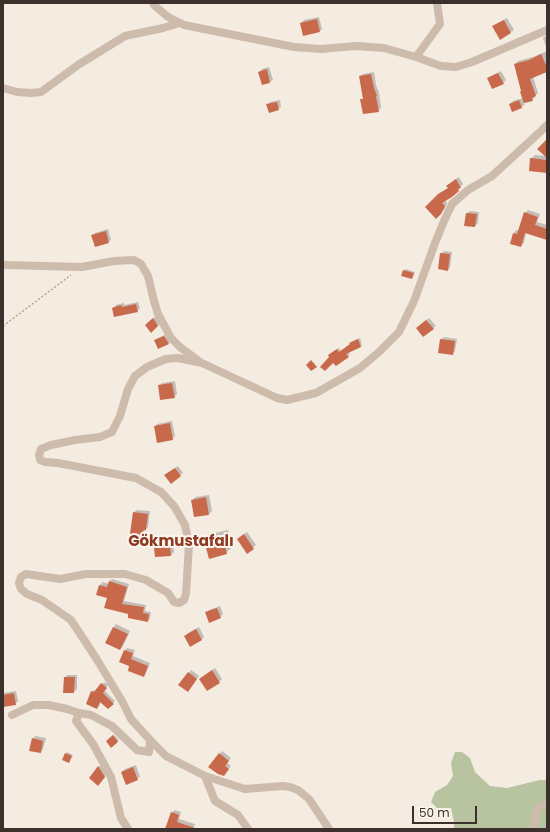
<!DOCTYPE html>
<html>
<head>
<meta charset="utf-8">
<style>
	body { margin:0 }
	#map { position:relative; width:550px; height:832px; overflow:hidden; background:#f4ebe1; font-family:Poppins,sans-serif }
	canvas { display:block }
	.frame { position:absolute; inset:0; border:4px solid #3b302b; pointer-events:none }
	.scale { position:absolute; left:412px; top:806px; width:65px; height:18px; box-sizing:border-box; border:2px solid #3b302b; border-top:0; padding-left:5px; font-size:12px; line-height:14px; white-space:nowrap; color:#3b302b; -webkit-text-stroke:3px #fbf5ee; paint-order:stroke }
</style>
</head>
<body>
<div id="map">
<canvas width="550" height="832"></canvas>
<div class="frame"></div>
<div class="scale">50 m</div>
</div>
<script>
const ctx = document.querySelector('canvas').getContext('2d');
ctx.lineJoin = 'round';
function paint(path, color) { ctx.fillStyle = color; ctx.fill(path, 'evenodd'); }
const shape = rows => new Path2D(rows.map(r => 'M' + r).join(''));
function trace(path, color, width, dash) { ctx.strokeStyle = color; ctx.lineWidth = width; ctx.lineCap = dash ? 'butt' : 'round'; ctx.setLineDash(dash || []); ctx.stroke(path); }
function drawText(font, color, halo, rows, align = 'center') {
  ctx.font = font + ' Poppins,sans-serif'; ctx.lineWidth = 4; ctx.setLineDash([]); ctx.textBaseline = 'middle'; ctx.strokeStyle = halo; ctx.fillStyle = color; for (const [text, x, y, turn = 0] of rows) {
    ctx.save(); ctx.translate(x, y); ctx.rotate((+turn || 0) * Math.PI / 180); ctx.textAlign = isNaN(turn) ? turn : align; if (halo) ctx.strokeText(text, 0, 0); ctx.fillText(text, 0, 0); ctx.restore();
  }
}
const green = shape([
	[455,752,462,752,470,758,475,772,490,786,507,788,540,780,547,780,547,829,454,829,454,822,451,808,437,808,431,802,435,792,447,785,453,776,451,763]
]);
const shadow = shape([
	[319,17,322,29,320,31,301,23,304,20],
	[507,18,514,30,511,32,500,38,494,26,496,24],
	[547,35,547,50,543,38],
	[547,51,547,71,533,77,538,93,535,96,535,97,532,100,524,102,524,105,522,107,510,104,513,101,523,98,515,64,518,61,533,57],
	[269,67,273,80,270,82,259,72,262,69],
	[501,71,506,80,503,83,493,88,488,78,491,76],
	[374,72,376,85,379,93,381,108,378,111,362,100,364,97,360,76,363,74],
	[280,100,281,107,278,109,268,105,270,102],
	[547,140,547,172,531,159,535,155,547,156],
	[459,177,463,184,458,190,445,200,447,203,444,210,436,217,426,207,449,188,450,183],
	[528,210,540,214,537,222,547,225,547,239,526,233,524,243,521,246,514,233,516,230,519,231,525,213],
	[470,211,479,212,478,223,475,226,467,213],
	[108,229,111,240,108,242,93,235,95,233],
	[444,251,452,252,450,267,448,270,441,254],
	[405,269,415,272,412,278,403,275],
	[138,302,140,308,137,311,113,308,116,305,124,303,124,305],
	[156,316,161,323,158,326,149,322],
	[429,318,436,326,433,328,417,328],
	[167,334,171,341,168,344,155,341,158,338],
	[444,337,457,339,455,351,452,354,441,340],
	[360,338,362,345,360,347,348,352,350,354,348,356,330,357,331,353,339,348,341,351,351,344,351,343,353,341],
	[175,381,177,394,174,397,159,386,162,383],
	[172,421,175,436,172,439,155,427,157,424],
	[178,466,183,473,171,483,168,473],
	[209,495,212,511,209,514,193,500,195,497],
	[137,510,150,511,148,527,142,534,134,512],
	[228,530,232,547,226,553,205,540,211,534],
	[247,532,256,545,248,552,241,536],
	[173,544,174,552,171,555,156,549,158,546],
	[112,579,129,584,124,601,146,605,145,611,151,612,150,618,148,621,130,614,108,597,97,594,100,585,103,582,109,584,109,582],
	[220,606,223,614,220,617,206,613,209,610],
	[116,624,130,631,123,646,120,649,106,643,114,627],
	[199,627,204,637,201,640,185,636,188,633],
	[127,648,135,650,133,656,150,663,146,673,144,676,131,665,125,650],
	[215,668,222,679,219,682,200,679],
	[191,670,199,676,190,688,189,673],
	[67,675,77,675,77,689,74,692,65,678],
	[104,682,108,685,104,690,115,701,108,708,101,701,99,706,97,708,92,692,94,690,96,691],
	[16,691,18,701,15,704,3,706,3,693],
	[114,735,119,740,111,746,107,741],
	[35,736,46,738,43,749,40,752,33,739],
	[222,751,231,758,227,763,231,766,226,772,220,754],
	[67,752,73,755,69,762,66,754],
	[101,764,107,774,101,782,90,778],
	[136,765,140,777,137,779,122,772,125,769],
	[175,810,181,812,179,819,195,824,193,829,169,829,167,828,172,812]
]);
const building = shape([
	[317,19,320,32,303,36,300,23],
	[504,20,511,33,500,40,492,26],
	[541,54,547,67,547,72,530,79,536,96,532,98,533,101,524,103,520,92,521,91,514,64,529,60],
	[267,69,270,83,262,85,258,72],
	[498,73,504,84,492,89,487,78],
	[371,74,374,88,377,96,376,96,379,112,363,114,360,99,363,99,359,76],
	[519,100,522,108,512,112,509,104],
	[277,102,279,110,269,113,266,104],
	[547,139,547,158,537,149],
	[530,158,547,160,547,173,529,171],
	[456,179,461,188,458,189,459,191,452,197,442,203,445,206,441,214,436,219,425,207,438,194,448,188,446,186],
	[524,212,538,217,535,225,547,229,547,240,525,233,521,247,510,244,513,233,517,234],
	[466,213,477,214,475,227,464,226],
	[106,231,109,243,95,247,91,235],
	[440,253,450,254,448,271,438,269],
	[403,270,414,273,412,279,401,276],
	[136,304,138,312,114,317,112,308,121,305,122,307],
	[153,318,158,326,151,333,145,325],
	[426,320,434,329,423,337,416,328],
	[164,336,169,344,158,349,154,340],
	[358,339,361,347,346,354,349,357,336,366,333,363,325,371,320,367,329,357,328,355,337,349,339,352,350,344,349,343],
	[440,339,455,341,453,355,438,353],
	[311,360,317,367,311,371,306,365],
	[172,383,175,398,160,400,158,385],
	[170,423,173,440,157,443,154,426],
	[175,468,181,476,171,484,164,475],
	[206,497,209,515,194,517,191,500],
	[133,512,148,514,146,530,143,530,143,535,130,534],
	[244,534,254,549,247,554,237,539],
	[222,535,227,554,209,559,204,540],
	[170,546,171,556,155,557,154,548],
	[109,581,127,587,122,604,144,607,143,613,149,614,148,622,128,618,128,614,104,608,107,598,96,595,99,585,107,587],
	[217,608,221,618,209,623,205,612],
	[113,627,128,634,120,650,105,643],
	[196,629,202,640,190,647,184,636],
	[124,650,133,653,131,659,148,666,144,677,128,671,129,666,119,662],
	[212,670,220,683,207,691,199,679],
	[188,672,197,679,188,692,178,685],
	[64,677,75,677,74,693,63,693],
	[101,683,107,688,103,693,114,704,108,709,100,702,97,709,86,704,91,691,94,692],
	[14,693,16,705,3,707,3,695],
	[113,735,118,742,111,748,106,741],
	[32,738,43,741,41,753,29,751],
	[65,753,72,756,69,763,62,760],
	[219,753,229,761,225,766,229,769,224,776,218,774,208,767],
	[98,766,105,777,98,786,89,778],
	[133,767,138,780,126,785,121,772],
	[171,812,179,815,177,822,195,828,195,829,165,829]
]);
const path = shape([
	[3,326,71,275]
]);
const minor = shape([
	[153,3,155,6,168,17,184,25,294,47,321,49,356,46,384,48,416,57,441,66,456,67,472,62,547,30],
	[416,57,440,24,437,3],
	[3,88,17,92,31,93,41,92,78,65,125,36,163,28,180,23],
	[3,265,82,267,114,261,134,260,141,264,148,276,154,301,158,314,171,338,180,347,200,362],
	[12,715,33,705,49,705,67,709,79,713],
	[150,740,166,756,205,776,245,789,283,786,290,787,298,790,309,799,329,829],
	[205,776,215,801,238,815,248,829],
	[128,829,121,818,111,777,93,744,76,721,79,713,91,715,112,726,137,750,149,752,150,740,131,719,122,701,96,658,71,620,42,600,27,594,21,589,19,583,21,577,26,574,60,579,86,574,125,574,146,580,168,593,174,602,179,603,184,600,186,594,189,544,185,525,174,506,161,492,136,478,58,463,45,462,40,460,39,455,41,449,51,445,75,440,100,437,112,432,120,416,128,389,135,376,147,367,166,359,178,358,202,363,277,398,287,400,316,393,360,368,379,352,399,332,414,301,435,243,444,221,452,204,468,190,492,176,540,132,547,125],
	[533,829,537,809,547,803]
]);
const quarterNames = [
	["Gökmustafalı",181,542]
];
paint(green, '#b8c4a0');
paint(shadow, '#0003');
paint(building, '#c8694b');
trace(path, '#b9a596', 1.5, [2, 2]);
trace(minor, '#cdbbac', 8);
drawText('bold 15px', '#8c3b22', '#fbf5ee', quarterNames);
</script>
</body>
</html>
